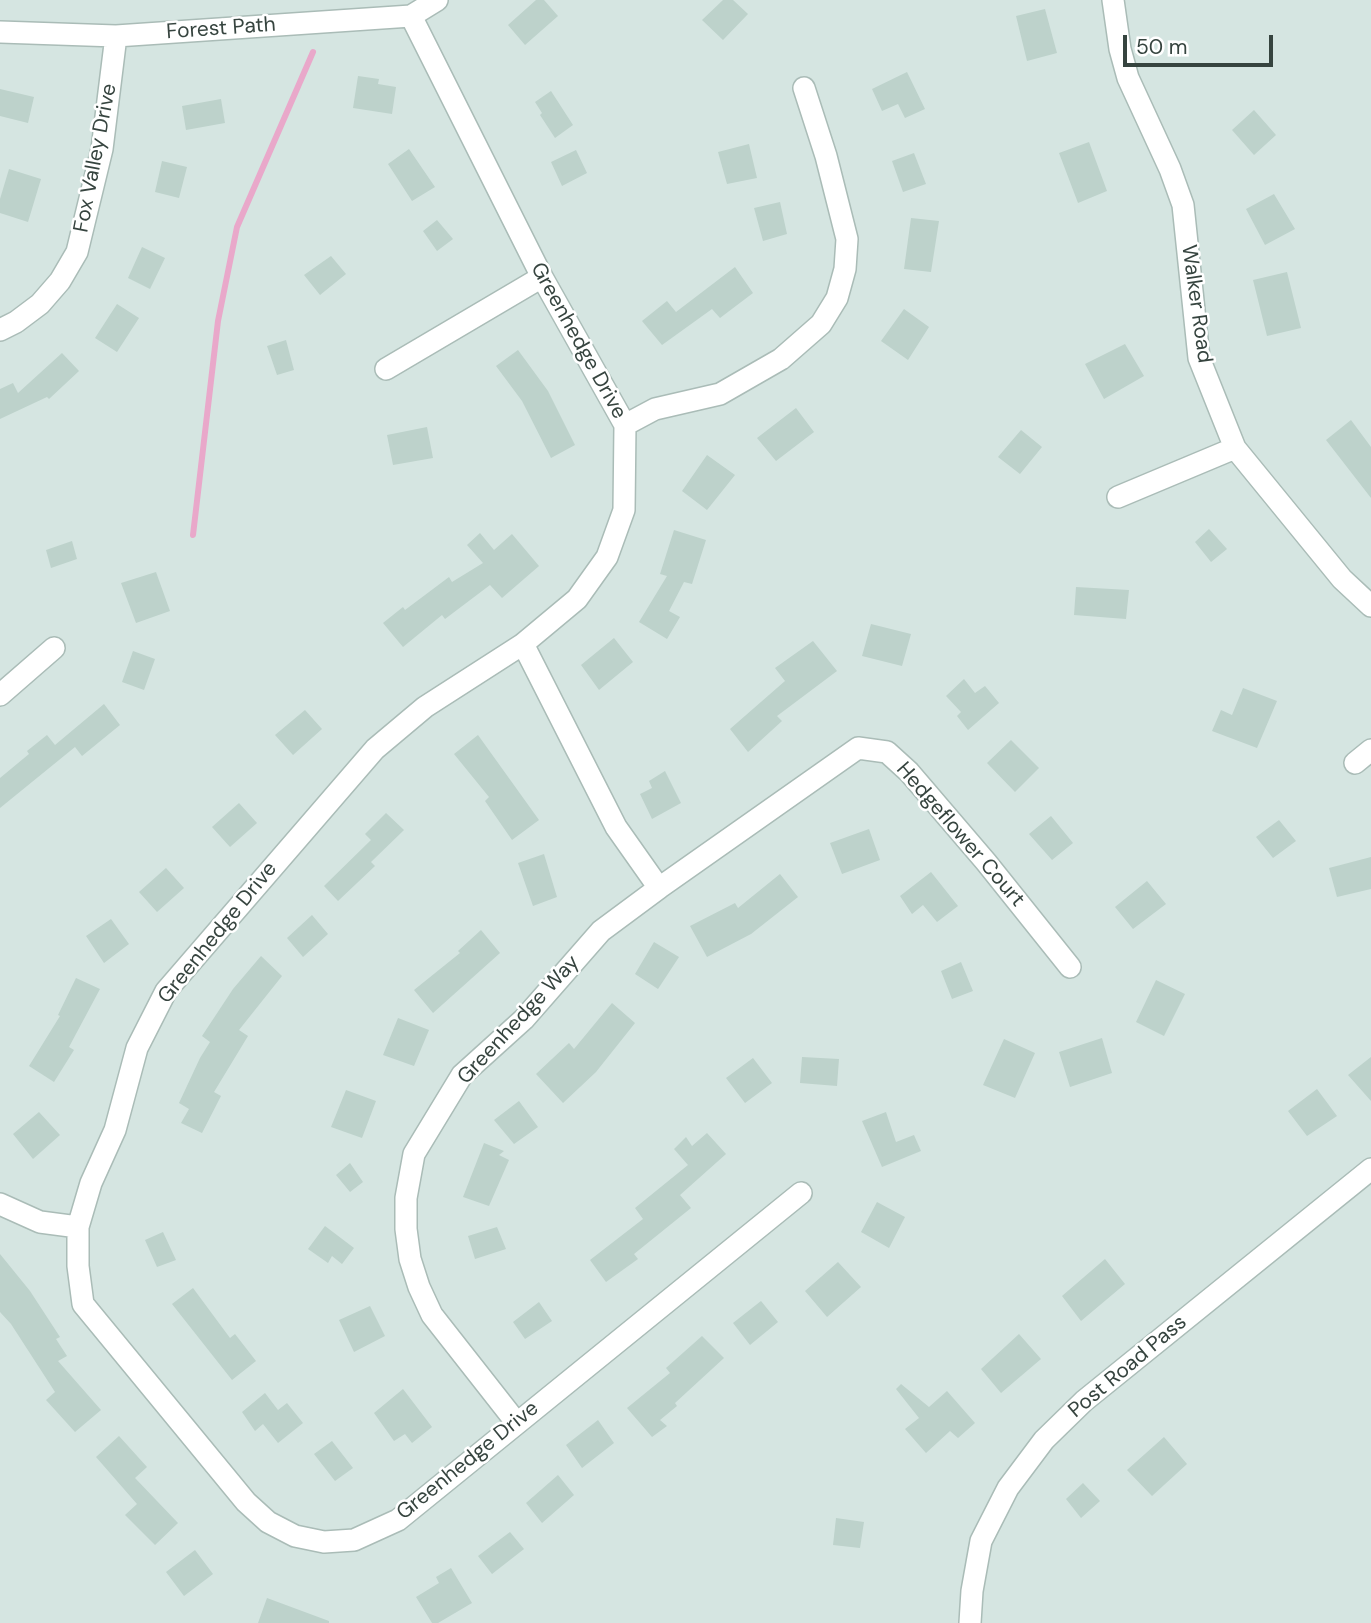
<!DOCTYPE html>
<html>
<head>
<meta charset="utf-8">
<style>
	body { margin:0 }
	#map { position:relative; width:1371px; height:1623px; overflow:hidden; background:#e6f2ef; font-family:"DM Sans",sans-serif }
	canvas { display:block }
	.scale { position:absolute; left:1123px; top:35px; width:150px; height:32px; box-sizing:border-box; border:4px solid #36443f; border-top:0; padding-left:9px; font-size:21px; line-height:24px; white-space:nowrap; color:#36443f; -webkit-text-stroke:5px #fff; paint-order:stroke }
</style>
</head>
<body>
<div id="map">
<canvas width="1371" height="1623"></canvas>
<div class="scale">50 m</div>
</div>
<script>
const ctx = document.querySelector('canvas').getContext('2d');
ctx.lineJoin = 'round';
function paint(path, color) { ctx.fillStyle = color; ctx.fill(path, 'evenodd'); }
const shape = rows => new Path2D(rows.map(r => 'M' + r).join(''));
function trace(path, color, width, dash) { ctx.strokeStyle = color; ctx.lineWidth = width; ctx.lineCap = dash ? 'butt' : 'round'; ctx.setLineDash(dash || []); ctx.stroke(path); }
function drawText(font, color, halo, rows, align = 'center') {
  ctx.font = font + ' "DM Sans",sans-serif'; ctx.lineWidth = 5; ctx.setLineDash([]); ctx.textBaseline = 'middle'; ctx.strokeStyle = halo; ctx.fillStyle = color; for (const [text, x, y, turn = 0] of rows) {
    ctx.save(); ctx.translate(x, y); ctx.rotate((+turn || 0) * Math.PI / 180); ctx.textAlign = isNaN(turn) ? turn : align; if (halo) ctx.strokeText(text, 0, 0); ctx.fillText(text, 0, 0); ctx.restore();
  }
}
const residential = shape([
	[0,0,1371,0,1371,1623,0,1623]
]);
const stream = shape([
	[193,535,218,321,237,227,313,52]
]);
const building = shape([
	[536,0,544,0,558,16,525,45,508,25],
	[723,0,733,0,748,14,723,40,702,20],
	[1045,9,1057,53,1027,61,1016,16],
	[907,72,925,109,905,118,898,104,882,111,872,89],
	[358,76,379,79,378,84,396,87,392,114,353,108],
	[0,89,34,97,28,123,0,116],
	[551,91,573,125,555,138,540,115,542,113,535,102],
	[221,99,225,123,186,130,182,106],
	[1254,110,1276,135,1254,155,1232,130],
	[1089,142,1107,191,1078,203,1059,153],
	[749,144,757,178,727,184,718,152],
	[409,149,435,187,412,201,388,164],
	[576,150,587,173,562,186,551,162],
	[914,153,926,184,903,192,892,161],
	[162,161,187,167,179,198,155,192],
	[9,169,41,179,28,222,0,213,0,199],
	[1274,194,1295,229,1265,245,1246,209],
	[780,202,787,234,763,241,754,208],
	[911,218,939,221,931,272,904,269],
	[437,220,453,239,437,251,423,231],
	[142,247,165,258,150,289,128,278],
	[331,256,346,274,320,295,304,275],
	[735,267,753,293,720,318,712,309,662,345,642,321,667,301,676,312],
	[1287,272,1301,328,1267,336,1253,280],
	[117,304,139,318,117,352,95,338],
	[904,309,929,327,908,360,881,341],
	[286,340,294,370,277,375,267,346],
	[1125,344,1144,376,1104,399,1085,364],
	[518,350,548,391,575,445,551,458,522,401,496,366],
	[62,353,79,371,49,399,47,397,0,419,0,389,13,383,18,393],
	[796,408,814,432,776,461,757,438],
	[1351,420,1371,447,1371,498,1326,440],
	[427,427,433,458,393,465,387,435],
	[1021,430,1042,447,1020,474,998,457],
	[707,455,735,475,707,510,682,491],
	[1209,529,1227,549,1211,562,1195,542],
	[674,530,706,540,692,584,684,582,669,611,680,617,667,639,639,622,667,576,660,574],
	[480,533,494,550,512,534,539,566,502,598,490,585,445,619,442,615,403,647,383,623,403,607,405,610,449,577,452,582,483,563,467,545],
	[72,541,77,559,51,568,46,550],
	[156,572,170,611,136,623,121,583],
	[1076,587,1129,590,1126,619,1074,615],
	[871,624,911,634,902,666,862,656],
	[614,638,633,662,599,690,581,665],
	[813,641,837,671,777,716,782,721,748,752,730,729,785,681,775,668],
	[133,651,155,659,144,690,122,682],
	[964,679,975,693,985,686,999,703,968,730,957,716,961,712,946,696],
	[1243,688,1277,701,1257,748,1212,731,1221,710,1232,715],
	[104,704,120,725,82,756,75,747,0,808,0,778,29,754,27,751,47,735,55,745],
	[305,710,322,729,293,755,275,735],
	[478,735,539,820,512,840,485,801,489,797,454,754],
	[1011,740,1039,768,1015,792,987,763],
	[665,771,681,803,652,819,640,794,652,788,649,781],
	[239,803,257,823,230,847,212,827],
	[386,813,404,830,371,862,375,866,338,901,324,886,371,840,365,834],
	[1051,816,1073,843,1052,860,1029,834],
	[1279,820,1296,841,1273,858,1256,837],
	[869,829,880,860,842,874,830,843],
	[544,854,557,897,533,906,518,863],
	[1371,857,1371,889,1337,897,1329,868],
	[166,868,184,888,157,912,139,892],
	[931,872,958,906,937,922,923,905,912,914,900,896],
	[780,874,798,897,751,934,707,957,690,926,735,903,738,908],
	[1147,881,1166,904,1133,929,1115,907],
	[312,915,328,934,303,957,287,938],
	[111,919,129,944,104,963,86,936],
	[481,930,500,953,433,1013,414,990,460,953,458,951],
	[654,942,679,957,658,989,635,974],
	[261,956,282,976,239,1030,248,1036,214,1092,221,1096,202,1133,181,1123,189,1109,179,1103,200,1058,210,1042,202,1036,233,989],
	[961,962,973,991,952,999,941,971],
	[76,978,100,989,69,1047,74,1050,54,1082,29,1066,60,1016,58,1015],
	[1156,980,1185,994,1164,1036,1136,1022],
	[612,1003,635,1023,596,1072,563,1103,536,1074,569,1043,574,1049],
	[398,1018,429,1030,414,1066,383,1055],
	[1102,1038,1112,1073,1070,1087,1059,1052],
	[1004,1039,1035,1053,1015,1098,983,1085],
	[802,1057,839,1059,837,1086,800,1083],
	[1371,1057,1371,1101,1348,1075],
	[753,1058,772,1083,745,1103,726,1078],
	[1317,1089,1337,1116,1307,1136,1288,1111],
	[346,1090,376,1101,362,1138,331,1127],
	[519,1101,538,1127,514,1144,494,1120],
	[39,1112,60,1135,33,1159,13,1134],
	[886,1112,896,1142,914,1135,921,1151,882,1167,862,1121],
	[707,1133,726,1154,680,1195,691,1208,634,1254,638,1259,606,1282,590,1260,643,1219,635,1208,688,1165,674,1149,686,1137,692,1146],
	[484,1143,504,1151,499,1155,509,1160,489,1206,463,1197],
	[350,1163,363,1182,350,1192,336,1175],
	[877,1202,905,1217,889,1248,861,1232],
	[325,1226,354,1248,342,1264,332,1256,328,1263,308,1249],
	[497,1227,506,1249,475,1259,468,1236],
	[163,1232,176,1260,157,1267,145,1240],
	[0,1254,30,1291,60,1337,56,1339,67,1356,58,1361,101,1410,75,1432,46,1400,55,1392,11,1324,0,1312],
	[1105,1259,1125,1284,1081,1321,1062,1296],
	[838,1262,861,1287,827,1317,805,1291],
	[193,1288,230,1338,235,1334,256,1361,232,1380,172,1304],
	[761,1301,778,1322,750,1345,733,1323],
	[539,1302,552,1321,525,1339,513,1322],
	[370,1306,385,1336,354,1352,339,1320],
	[1019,1334,1041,1359,1001,1393,981,1369],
	[702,1336,724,1358,675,1403,677,1406,660,1420,667,1426,652,1437,627,1408,670,1373,666,1368],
	[901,1384,929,1407,947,1391,975,1423,958,1438,950,1431,926,1453,905,1429,919,1418,896,1389],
	[403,1389,432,1427,412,1443,405,1434,394,1441,374,1413],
	[265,1393,278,1410,287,1403,303,1423,278,1443,263,1424,255,1431,242,1412],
	[598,1420,614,1443,582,1468,566,1445],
	[119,1436,147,1467,135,1478,178,1523,155,1545,125,1515,137,1504,96,1457],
	[1164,1437,1187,1464,1152,1496,1127,1470],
	[332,1441,353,1468,335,1481,314,1454],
	[558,1475,574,1495,542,1523,526,1503],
	[1083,1483,1100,1501,1081,1518,1066,1499],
	[836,1518,864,1522,860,1548,833,1545],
	[510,1532,524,1549,492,1574,478,1556],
	[195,1550,213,1574,184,1596,166,1572],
	[451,1568,472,1603,438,1623,432,1623,416,1597,439,1583,436,1577],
	[267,1598,329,1621,329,1623,258,1623]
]);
const street = shape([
	[1113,0,1120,49,1128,78,1170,169,1183,205,1199,358,1235,448,1342,579,1371,606],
	[411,16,542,277,625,425,624,510,607,557,577,599,523,644,425,707,375,749,166,991,137,1048,115,1130,91,1183,78,1227,78,1266,83,1304,246,1502,268,1522,295,1536,324,1542,354,1540,398,1520,801,1193],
	[0,32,116,36,411,16,437,0],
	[0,330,16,322,40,304,60,281,77,252,102,149,116,36],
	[386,369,542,277],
	[625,425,655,409,720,394,781,359,821,324,837,298,845,269,847,239,826,156,804,88],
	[1118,497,1235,448],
	[0,695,54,648],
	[1355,763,1371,750],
	[659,888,858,748,887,752,909,772,986,862,1070,967],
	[0,1204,40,1222,78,1227],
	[516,1422,432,1315,419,1287,410,1259,406,1229,406,1198,414,1154,462,1075,524,1019,601,931,659,888,616,827,523,644],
	[970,1623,972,1591,981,1541,1008,1488,1044,1440,1084,1401,1371,1169]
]);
const streetNames = [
	["Forest Path",221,29,-4],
	["Fox Valley Drive",96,158,-79],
	["Walker Road",1196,304,82],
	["Greenhedge Drive",578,341,61],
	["Hedgeflower Court",960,835,49],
	["Greenhedge Drive",218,933,-51],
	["Greenhedge Way",519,1020,-47],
	["Post Road Pass",1128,1367,-40],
	["Greenhedge Drive",468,1461,-39]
];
paint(residential, '#d5e5e1');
trace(stream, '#e9a8ca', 6);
paint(building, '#bdd2cb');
trace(street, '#aabcb7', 24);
trace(street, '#fff', 21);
drawText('21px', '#36443f', '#fff', streetNames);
</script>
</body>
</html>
